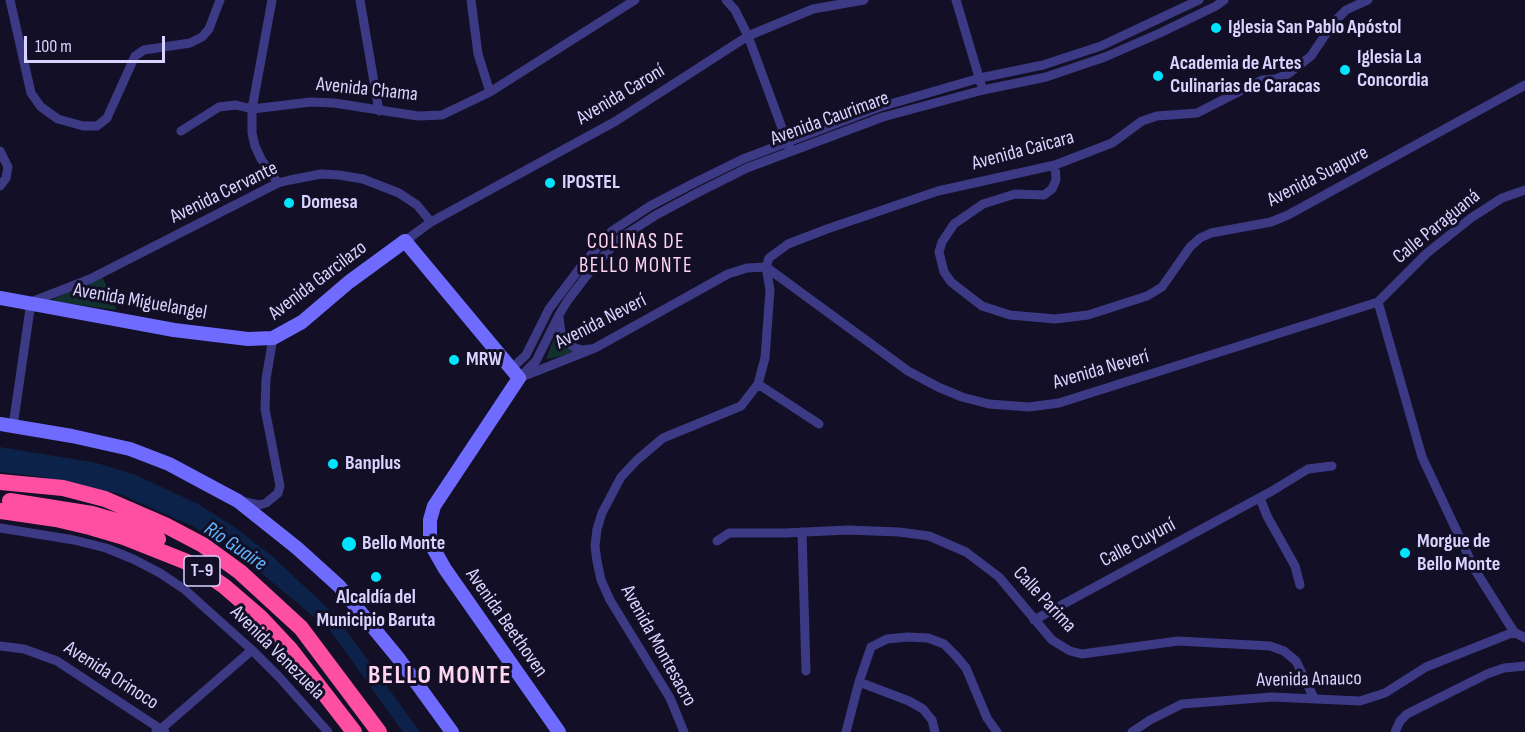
<!DOCTYPE html>
<html>
<head>
<meta charset="utf-8">
<style>
	body { margin:0 }
	#map { position:relative; width:1525px; height:732px; overflow:hidden; background:#130f26; font-family:"Sofia Sans Condensed",sans-serif }
	canvas { display:block }
	.scale { position:absolute; left:24px; top:36px; width:141px; height:27px; box-sizing:border-box; border:3px solid #d9d4ff; border-top:0; padding-left:8px; font-size:18px; line-height:21px; white-space:nowrap; color:#d9d4ff; -webkit-text-stroke:4px #130f26; paint-order:stroke }
</style>
</head>
<body>
<div id="map">
<canvas width="1525" height="732"></canvas>
<div class="scale">100 m</div>
</div>
<script>
const ctx = document.querySelector('canvas').getContext('2d');
ctx.lineJoin = 'round';
function paint(path, color) { ctx.fillStyle = color; ctx.fill(path, 'evenodd'); }
const shape = rows => new Path2D(rows.map(r => 'M' + r).join(''));
function trace(path, color, width, dash) { ctx.strokeStyle = color; ctx.lineWidth = width; ctx.lineCap = dash ? 'butt' : 'round'; ctx.setLineDash(dash || []); ctx.stroke(path); }
function drawText(font, color, halo, rows, align = 'center') {
  ctx.font = font + ' "Sofia Sans Condensed",sans-serif'; ctx.lineWidth = 6; ctx.setLineDash([]); ctx.textBaseline = 'middle'; ctx.strokeStyle = halo; ctx.fillStyle = color; for (const [text, x, y, turn = 0] of rows) {
    ctx.save(); ctx.translate(x, y); ctx.rotate((+turn || 0) * Math.PI / 180); ctx.textAlign = isNaN(turn) ? turn : align; if (halo) ctx.strokeText(text, 0, 0); ctx.fillText(text, 0, 0); ctx.restore();
  }
}
const green = shape([
	[102,276,117,310,50,301,71,290],
	[557,330,559,340,575,354,546,359]
]);
const water = shape([
	[0,447,97,463,136,475,200,505,237,529,272,556,335,615,420,732,403,732,330,630,233,550,192,526,120,494,42,477,0,472]
]);
const street = shape([
	[10,0,31,93,41,107,58,119,83,126,97,126,107,118,135,56,144,50,190,43,202,37,209,29,220,0],
	[360,0,379,111],
	[471,0,478,54,490,92],
	[726,0,735,10,748,36,789,147],
	[956,0,981,84],
	[181,131,219,107,236,105,252,109,272,0],
	[0,151,8,167,6,178,0,186],
	[1055,165,1056,180,1052,189,1044,195,1015,194,983,204,954,224,942,242,939,252,944,272,951,282,982,306,1010,315,1055,319,1088,315,1147,296,1162,287,1190,247,1200,238,1211,233,1271,222,1288,215,1525,85],
	[278,183,261,159,255,146,252,133,252,109,311,102,334,103,418,116,442,115,490,92,635,0],
	[405,241,431,222,616,121,748,36,813,9,864,0],
	[1378,302,1422,457,1475,570,1514,632,1525,638],
	[559,317,561,333,566,341,575,348,583,350,590,349],
	[511,369,526,355,549,309,583,264,612,231,650,206,694,183,743,159,880,107,980,78,1043,65,1101,46,1199,0],
	[521,376,536,361,560,313,568,300,591,270,619,239,656,215,699,192,747,168,883,117,983,90,1046,77,1105,57,1160,33,1216,6,1224,0],
	[519,378,595,348,728,274,747,268,766,267,908,371,938,387,962,397,989,404,1029,407,1059,403,1378,302,1427,253,1471,218,1502,198,1525,190],
	[758,384,819,424],
	[13,426,31,302,90,279,278,183,290,180,321,174,339,175,363,179,399,193,417,205,431,222],
	[1260,498,1267,516,1295,566,1300,585],
	[241,501,259,505,266,503,278,493,280,486,265,409,266,379,273,338],
	[0,528,74,540,106,548,133,559,160,573,184,589,252,650,280,678,328,732],
	[802,532,806,671],
	[717,541,729,533,785,533,848,530,899,532,929,536,966,552,999,577,1052,640,1070,651,1082,654,1178,641,1270,646,1284,651,1296,661,1314,698],
	[1034,620,1272,491,1308,469,1332,466],
	[0,646,24,649,57,661,165,732],
	[859,682,909,701,923,709,932,720,935,732],
	[156,731,161,729,252,650],
	[684,732,670,698,610,600,601,580,597,561,595,546,597,529,602,513,621,477,637,460,663,438,741,406,758,384,765,358,770,290,766,267,769,258,788,244,827,229,938,191,1055,165,1112,143,1142,121,1157,116,1197,113,1262,80,1276,79,1288,74,1311,56,1334,22,1346,10,1368,0],
	[846,732,859,682,871,647,887,639,908,637,928,638,944,644,955,655,966,668,987,718,997,732],
	[1132,732,1150,720,1182,704,1272,697,1360,701,1385,693,1426,667,1514,632],
	[1395,732,1400,721,1407,714,1487,674,1504,668,1525,666]
]);
const secondary = shape([
	[0,298,174,330,248,339,273,338,302,322,349,282,405,241,519,378,434,506,430,520,430,535,433,548,445,569,559,732],
	[0,424,72,436,130,449,169,464,238,501,297,548,339,586,399,659,452,732]
]);
const highway = shape([
	[0,482,63,488,105,499,165,525,203,545,240,572,301,628,379,732],
	[10,501,92,514,123,523,158,539],
	[0,511,56,519,90,527,124,537,192,564,224,586,260,617,290,649,354,732]
]);
const markers = [
	[1216,28,6,"#00e5ff"],
	[1345,70,6,"#00e5ff"],
	[1158,76,6,"#00e5ff"],
	[550,183,6,"#00e5ff"],
	[289,203,6,"#00e5ff"],
	[454,360,6,"#00e5ff"],
	[333,464,6,"#00e5ff"],
	[349,544,8,"#00e5ff"],
	[1405,553,6,"#00e5ff"],
	[376,577,6,"#00e5ff"]
];
const shields = [
	[202,571,36]
];
const shieldNames = [
	["T-9",202,571]
];
const poiNames = [
	["Iglesia San Pablo Apóstol",1228,28],
	["Iglesia La",1357,58],
	["Concordia",1357,81],
	["Academia de Artes",1170,64],
	["Culinarias de Caracas",1170,87],
	["IPOSTEL",562,183],
	["Domesa",301,203],
	["MRW",466,360],
	["Banplus",345,464],
	["Morgue de",1417,542],
	["Bello Monte",1417,565],
	["Bello Monte",362,544],
	["Alcaldía del",376,598,"center"],
	["Municipio Baruta",376,621,"center"]
];
const streetNames = [
	["Avenida Chama",367,90,6],
	["Avenida Caroní",621,95,-31],
	["Avenida Caurimare",830,119,-20],
	["Avenida Caicara",1023,151,-15],
	["Avenida Suapure",1318,177,-27],
	["Avenida Cervante",224,193,-26],
	["Calle Paraguaná",1437,227,-39],
	["Avenida Garcilazo",318,281,-37],
	["Avenida Miguelangel",140,302,10],
	["Avenida Neverí",601,322,-27],
	["Avenida Neverí",1101,370,-16],
	["Calle Cuyuní",1138,543,-28],
	["Calle Parima",1044,600,47],
	["Avenida Beethoven",506,623,55],
	["Avenida Montesacro",658,646,61],
	["Avenida Venezuela",277,653,45],
	["Avenida Orinoco",111,676,33],
	["Avenida Anauco",1309,680,-1]
];
const neighbourhoodNames = [
	["COLINAS DE",636,243],
	["BELLO MONTE",636,267]
];
const waterNames = [
	["Río Guaire",235,547,34]
];
const districtNames = [
	["BELLO MONTE",440,676]
];
paint(green, '#12302f');
paint(water, '#0c2248');
trace(street, '#3d3a85', 9);
trace(secondary, '#6f6bff', 14);
trace(highway, '#ff4fa3', 16);
for (const [x, y, r, color] of markers) { const dot = new Path2D(); dot.arc(x, y, r, 0, 2 * Math.PI); ctx.fillStyle = color; ctx.fill(dot); trace(dot, '#130f26', 2); }
for (const [x, y, w] of shields) { const box = new Path2D(); box.roundRect(x - w / 2, y - 15, w, 30, 4.5); ctx.fillStyle = '#130f26'; ctx.fill(box); trace(box, '#d9d4ff', 1.5); }
drawText('bold 18px', '#d9d4ff', null, shieldNames);
drawText('bold 20px', '#d9d4ff', '#130f26', poiNames, 'left');
drawText('20px', '#d9d4ff', '#130f26', streetNames);
ctx.letterSpacing = '1.5px';
drawText('21px', '#ffd6f0', '#130f26', neighbourhoodNames);
ctx.letterSpacing = '0px';
drawText('italic 21px', '#62b6ff', '#130f26', waterNames);
ctx.letterSpacing = '1.5px';
drawText('bold 26px', '#ffd6f0', '#130f26', districtNames);
ctx.letterSpacing = '0px';
</script>
</body>
</html>
